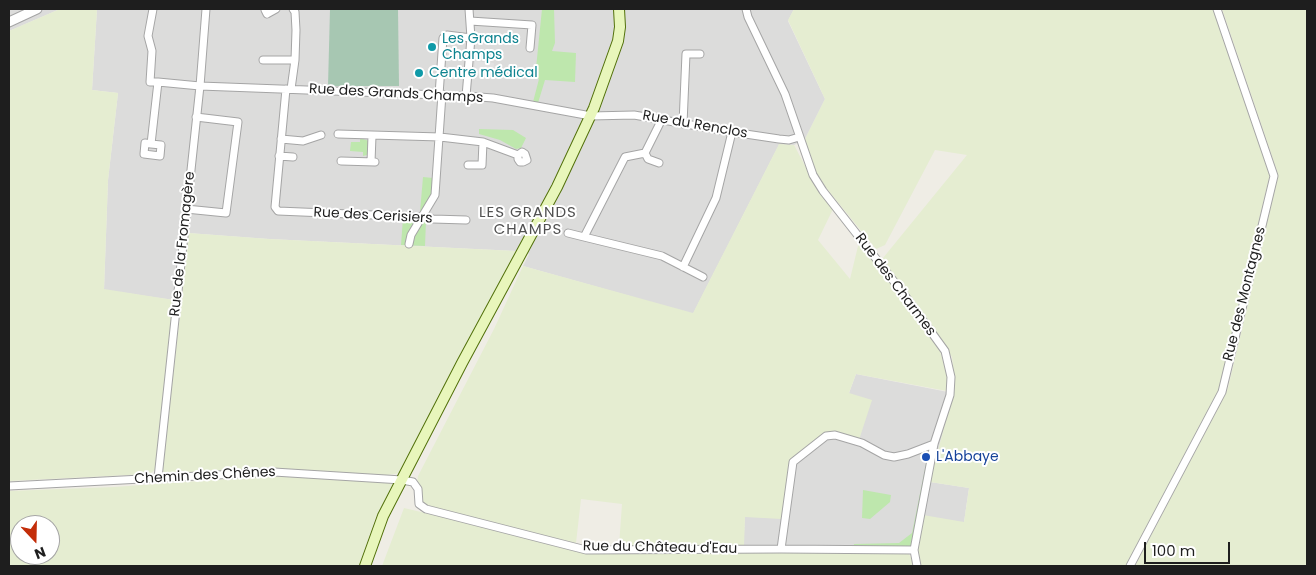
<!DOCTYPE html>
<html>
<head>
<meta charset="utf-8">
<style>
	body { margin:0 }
	#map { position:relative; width:1316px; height:575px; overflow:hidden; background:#efede5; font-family:Poppins,sans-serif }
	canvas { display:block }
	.frame { position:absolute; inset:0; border:10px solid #1e1e1e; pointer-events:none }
	.north { position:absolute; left:10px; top:515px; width:50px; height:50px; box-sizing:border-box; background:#fff; border:1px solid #a5a5a5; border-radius:50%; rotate:159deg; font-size:14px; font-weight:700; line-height:20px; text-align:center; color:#1e1e1e }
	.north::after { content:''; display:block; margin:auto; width:18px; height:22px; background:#c32d09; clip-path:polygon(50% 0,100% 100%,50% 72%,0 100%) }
	.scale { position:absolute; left:1144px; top:542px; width:86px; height:22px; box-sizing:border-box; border:2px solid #1e1e1e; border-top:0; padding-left:6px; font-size:15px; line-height:18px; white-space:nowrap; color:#1e1e1e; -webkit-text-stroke:4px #fff; paint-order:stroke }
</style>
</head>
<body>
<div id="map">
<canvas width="1316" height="575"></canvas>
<div class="frame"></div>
<div class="north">N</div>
<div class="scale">100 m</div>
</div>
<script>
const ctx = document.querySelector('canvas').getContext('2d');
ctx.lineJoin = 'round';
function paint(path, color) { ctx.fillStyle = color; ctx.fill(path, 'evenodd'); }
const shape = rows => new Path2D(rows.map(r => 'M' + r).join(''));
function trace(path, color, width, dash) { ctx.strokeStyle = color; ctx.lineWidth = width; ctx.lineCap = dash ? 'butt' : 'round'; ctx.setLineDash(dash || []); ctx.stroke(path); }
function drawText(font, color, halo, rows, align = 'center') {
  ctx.font = font + ' Poppins,sans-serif'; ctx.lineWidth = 4; ctx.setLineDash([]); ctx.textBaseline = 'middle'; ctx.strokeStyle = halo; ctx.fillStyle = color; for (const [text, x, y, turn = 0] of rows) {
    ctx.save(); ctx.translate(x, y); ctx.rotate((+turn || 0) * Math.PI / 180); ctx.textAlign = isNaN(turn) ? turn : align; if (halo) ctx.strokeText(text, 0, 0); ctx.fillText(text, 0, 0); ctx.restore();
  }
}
const residential = shape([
	[9,9,60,9,9,31],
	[97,9,794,9,788,21,825,99,805,139,794,145,779,145,693,314,523,266,529,254,516,251,269,239,188,233,174,300,104,290,108,180,118,93,92,90],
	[856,374,953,393,930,482,969,488,964,522,917,553,743,552,745,516,790,461,849,393]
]);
const farmland = shape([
	[60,9,97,9,92,90,118,93,108,180,104,289,174,300,155,470,149,474,9,481,9,31],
	[794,9,1215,9,1270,174,1218,393,1126,566,920,566,917,553,923,515,964,522,969,488,930,482,955,385,952,357,884,261,883,258,967,155,935,150,885,245,876,249,827,189,816,172,805,139,825,99,788,20],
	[1222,9,1307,9,1307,566,1135,566,1228,388,1278,176,1276,168],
	[779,144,794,145,810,175,833,209,818,240,850,279,859,242,927,331,940,351,947,375,947,391,856,374,849,393,872,400,859,440,838,433,790,461,782,519,745,517,744,546,619,546,622,504,581,499,576,543,428,508,422,503,421,489,417,483,418,476,494,329,523,266,693,313],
	[188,233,269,239,516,251,401,473,380,476,278,469,167,476,161,473,182,300],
	[271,476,394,483,375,519,359,566,9,566,9,491,114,487],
	[20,525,50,525,50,555,20,555],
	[404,508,588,551,908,553,912,559,913,566,382,566]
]);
const grass = shape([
	[542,9,554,9,555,43,552,51,576,53,575,82,545,80,538,103,533,102,539,79,535,78],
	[479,129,513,130,526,138,521,148,516,149,500,140,479,134],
	[360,138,369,141,367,155,363,156,363,152,350,151,351,142,360,142],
	[423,177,433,178,433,193,422,212,420,212],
	[403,218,426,221,425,246,401,245],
	[931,461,914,550,853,550,854,544,899,543,912,533,926,464],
	[863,490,891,495,890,502,870,519,862,518]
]);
const cemetery = shape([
	[330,9,398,9,399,86,328,86]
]);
const parking = shape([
	[475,61,494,63,493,75,474,73]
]);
const minor = shape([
	[153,9,148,36,152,51,150,82,158,82],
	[746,9,748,17,785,94,813,175,823,191,903,293,945,351,951,377,950,395,934,444,914,550,917,566],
	[265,10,267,14,276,9],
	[470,21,532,25,530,48],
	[263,60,295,60],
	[286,89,275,207,278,211,421,217,433,219,466,220],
	[291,89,295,60,296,30,295,12,293,9],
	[439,95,443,38,447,35,471,38],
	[466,96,471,38,469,9],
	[662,119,645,153,625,157,584,237,662,256,703,277],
	[683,124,686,54,700,54],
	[338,134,440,137,483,142,518,155,518,159,520,162,523,162,527,160,525,154,522,152,518,155],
	[281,139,303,141,321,135],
	[151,144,161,145,160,156,144,154,145,143,151,144,158,82,200,86,466,96,493,98,591,116,634,115,732,132,779,139,789,140,799,137],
	[645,153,648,159,659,163],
	[279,156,293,157],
	[341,161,375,162],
	[371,162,372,136],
	[468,165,482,165,483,142],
	[186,209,226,213,238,122,196,117],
	[568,233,584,237],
	[409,244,411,235,435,195,442,94],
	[683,267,716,198,732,132],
	[158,478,200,86,206,9],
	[9,486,274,472,402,480,413,482,418,489,419,504,426,509,586,550,781,549,914,550],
	[781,549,793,462,826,436,835,435,862,443,884,455,894,457,908,454,934,444],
	[1130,566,1222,392,1274,176,1217,9]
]);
const tertiary = shape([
	[9,22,37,9]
]);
const secondary = shape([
	[365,566,383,516,462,363,557,187,594,108,618,41,620,27,619,9]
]);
const markers = [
	[432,47,5,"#0f9aa8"],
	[419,73,5,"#0f9aa8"],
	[926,457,5,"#1a4fb4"]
];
const cultureNames = [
	["Les Grands",442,39],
	["Champs",442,55],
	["Centre médical",429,73]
];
const streetNames = [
	["Rue des Grands Champs",396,94,3],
	["Rue du Renclos",695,125,10],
	["Rue des Cerisiers",373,216,3],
	["Rue de la Fromagère",183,244,-84],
	["Rue des Charmes",895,285,53],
	["Rue des Montagnes",1245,294,-76],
	["Chemin des Chênes",205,476,-3],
	["Rue du Château d'Eau",660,548,1]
];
const transitNames = [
	["L'Abbaye",936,457]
];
const neighbourhoodNames = [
	["LES GRANDS",528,213],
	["CHAMPS",528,230]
];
paint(residential, '#dcdcdb');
paint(farmland, '#e5edd1');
paint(grass, '#bee7ad');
paint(cemetery, '#a7c7b2');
paint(parking, '#e2e2e2');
trace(minor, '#a5a5a5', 9);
trace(tertiary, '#a5a5a5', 11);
trace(secondary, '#52710a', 12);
trace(minor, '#fff', 7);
trace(tertiary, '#fff', 9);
trace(secondary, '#e8f6bb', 10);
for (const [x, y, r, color] of markers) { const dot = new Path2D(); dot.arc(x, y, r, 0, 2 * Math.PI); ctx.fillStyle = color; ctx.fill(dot); trace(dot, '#fff', 2); }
drawText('14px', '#0d838f', '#fff', cultureNames, 'left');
drawText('14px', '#1e1e1e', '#fff', streetNames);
drawText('14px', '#164399', '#fff', transitNames, 'left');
ctx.letterSpacing = '1px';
drawText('15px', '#515151', '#fff', neighbourhoodNames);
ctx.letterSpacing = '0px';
</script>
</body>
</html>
